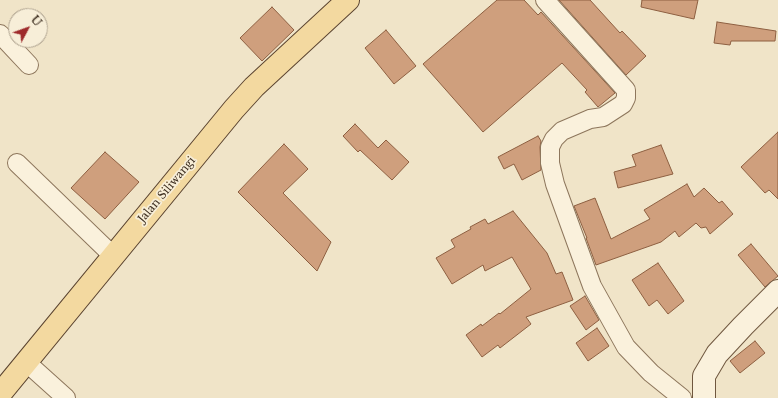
<!DOCTYPE html>
<html>
<head>
<meta charset="utf-8">
<style>
	body { margin:0 }
	#map { position:relative; width:778px; height:398px; overflow:hidden; background:#f0e4c8; font-family:"Libre Baskerville",serif }
	canvas { display:block }
	.north { position:absolute; left:8px; top:8px; width:40px; height:40px; box-sizing:border-box; background:#f7eed8; border:1px solid #ada18e; border-radius:50%; rotate:49deg; font-size:11px; font-weight:700; line-height:16px; text-align:center; color:#3d2e20 }
	.north::after { content:''; display:block; margin:auto; width:14px; height:18px; background:#9e2a2b; clip-path:polygon(50% 0,100% 100%,50% 72%,0 100%) }
</style>
</head>
<body>
<div id="map">
<canvas width="778" height="398"></canvas>
<div class="north">U</div>
</div>
<script>
const ctx = document.querySelector('canvas').getContext('2d');
ctx.lineJoin = 'round';
function paint(path, color) { ctx.fillStyle = color; ctx.fill(path, 'evenodd'); }
const shape = rows => new Path2D(rows.map(r => 'M' + r).join(''));
function trace(path, color, width, dash) { ctx.strokeStyle = color; ctx.lineWidth = width; ctx.lineCap = dash ? 'butt' : 'round'; ctx.setLineDash(dash || []); ctx.stroke(path); }
function drawText(font, color, halo, rows, align = 'center') {
  ctx.font = font + ' "Libre Baskerville",serif'; ctx.lineWidth = 3.5; ctx.setLineDash([]); ctx.textBaseline = 'middle'; ctx.strokeStyle = halo; ctx.fillStyle = color; for (const [text, x, y, turn = 0] of rows) {
    ctx.save(); ctx.translate(x, y); ctx.rotate((+turn || 0) * Math.PI / 180); ctx.textAlign = isNaN(turn) ? turn : align; if (halo) ctx.strokeText(text, 0, 0); ctx.fillText(text, 0, 0); ctx.restore();
  }
}
const building = shape([
	[497,0,524,0,538,15,541,12,615,93,598,107,585,92,587,90,562,63,483,132,423,64,497,0],
	[559,0,590,0,620,33,622,31,646,56,626,75,559,0],
	[642,0,698,0,694,19,641,7,642,0],
	[272,7,294,30,262,61,240,38,272,7],
	[717,22,776,31,775,41,731,41,730,45,714,43,717,22],
	[386,30,416,66,394,84,365,48,386,30],
	[355,124,378,148,386,140,409,162,392,180,360,150,358,152,343,136,355,124],
	[778,132,778,199,769,190,765,193,741,167,778,132],
	[538,136,541,141,540,147,541,170,522,180,514,164,504,169,498,157,538,136],
	[284,144,308,169,283,193,331,242,317,271,238,192,284,144],
	[661,145,673,174,618,188,614,172,636,166,632,155,661,145],
	[105,152,139,182,105,219,71,188,105,152],
	[687,184,694,197,704,188,719,203,722,201,733,214,710,234,706,227,701,228,696,223,679,237,675,231,661,242,596,265,586,238,587,238,574,206,595,198,611,239,650,219,644,210,687,184],
	[513,211,547,253,556,274,562,272,573,300,526,317,531,324,500,348,498,345,482,357,466,335,481,324,482,326,499,313,500,314,531,289,512,257,485,271,483,265,452,284,436,258,455,247,451,240,471,229,470,227,485,219,488,224,513,211],
	[751,244,778,276,765,287,738,255,751,244],
	[658,263,684,301,668,314,657,300,649,306,632,280,658,263],
	[585,296,599,320,586,330,570,306,585,296],
	[597,328,609,346,588,361,576,343,597,328],
	[755,341,765,353,740,373,730,361,755,341]
]);
const street = shape([
	[545,0,626,90,626,98,623,104,603,117,590,119,562,131,554,139,550,147,550,163,555,184,592,286,626,347,651,373,682,398],
	[0,34,29,65],
	[17,163,106,249,114,255],
	[26,362,66,398]
]);
const secondary = shape([
	[704,398,704,376,717,354,743,326,778,291]
]);
const primary = shape([
	[0,394,234,109,254,87,348,0]
]);
const streetNames = [
	["Jalan Siliwangi",167,190,-50]
];
paint(building, '#cf9f7d');
trace(building, '#8d5f41', 1);
trace(street, '#8d765c', 20);
trace(secondary, '#6f573f', 24);
trace(primary, '#5b4430', 24);
trace(street, '#faf1dc', 18);
trace(secondary, '#faf1dc', 22);
trace(primary, '#f3d9a0', 22);
drawText('11px', '#3d2e20', '#f7eed8', streetNames);
</script>
</body>
</html>
